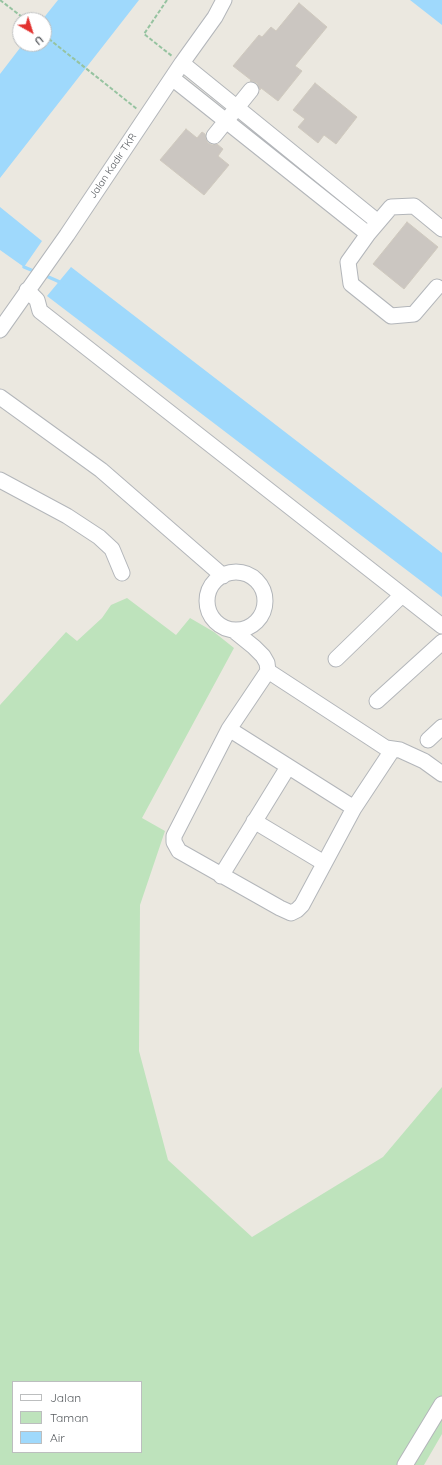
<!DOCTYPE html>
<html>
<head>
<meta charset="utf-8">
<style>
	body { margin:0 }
	#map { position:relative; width:442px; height:1465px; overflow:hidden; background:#ebe8e0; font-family:Quicksand,sans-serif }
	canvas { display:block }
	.legend { position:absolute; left:12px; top:1381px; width:130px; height:72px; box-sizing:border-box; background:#fff; border:1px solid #bcbebf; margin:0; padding:5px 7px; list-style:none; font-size:12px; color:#585c60 }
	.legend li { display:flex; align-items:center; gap:8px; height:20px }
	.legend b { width:20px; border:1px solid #bcbebf }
	.north { position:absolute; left:12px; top:12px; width:40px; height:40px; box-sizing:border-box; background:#fff; border:1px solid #bcbebf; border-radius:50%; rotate:141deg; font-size:11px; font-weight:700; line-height:16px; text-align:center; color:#585c60 }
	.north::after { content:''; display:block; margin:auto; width:14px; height:18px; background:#e2322f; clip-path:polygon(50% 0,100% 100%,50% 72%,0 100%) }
</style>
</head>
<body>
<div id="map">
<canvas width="442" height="1465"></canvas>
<ul class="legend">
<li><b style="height:5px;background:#fff"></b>Jalan</li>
<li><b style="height:11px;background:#bee3bc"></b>Taman</li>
<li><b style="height:11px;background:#9fd9fc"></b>Air</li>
</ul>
<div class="north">U</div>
</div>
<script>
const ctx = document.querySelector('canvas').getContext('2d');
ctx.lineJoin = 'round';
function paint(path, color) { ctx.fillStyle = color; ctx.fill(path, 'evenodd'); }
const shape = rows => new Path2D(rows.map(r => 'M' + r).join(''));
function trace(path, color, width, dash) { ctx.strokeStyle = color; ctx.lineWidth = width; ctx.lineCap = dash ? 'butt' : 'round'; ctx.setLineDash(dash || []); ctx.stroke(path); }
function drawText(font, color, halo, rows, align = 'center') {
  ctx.font = font + ' Quicksand,sans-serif'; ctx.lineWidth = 3.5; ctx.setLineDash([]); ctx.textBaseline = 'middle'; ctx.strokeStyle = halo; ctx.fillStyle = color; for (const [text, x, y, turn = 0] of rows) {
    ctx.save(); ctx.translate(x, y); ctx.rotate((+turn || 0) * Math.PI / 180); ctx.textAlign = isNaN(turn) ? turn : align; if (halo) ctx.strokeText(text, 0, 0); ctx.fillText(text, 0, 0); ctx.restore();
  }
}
const green = shape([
	[127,598,176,635,190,618,214,632,234,648,142,818,165,831,140,905,139,1051,168,1160,252,1237,383,1157,442,1087,442,1434,424,1465,0,1465,0,705,66,632,77,641,102,618,111,605],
	[13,1382,141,1382,141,1452,13,1452]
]);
const water = shape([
	[58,0,139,0,0,178,0,74,23,44,44,44,44,20,42,20],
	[410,0,442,0,442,25],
	[0,207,42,241,24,267,0,250],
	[71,267,442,553,442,597,47,296]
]);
const stream = shape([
	[24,267,36,272],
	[44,275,62,283]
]);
const building = shape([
	[299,3,327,27,295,66,302,71,278,101,261,88,260,90,257,83,250,81,251,80,233,66,259,35,262,37,271,27,276,31,299,3],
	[315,83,357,117,336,144,324,135,318,143,298,127,305,119,293,110,315,83],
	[186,129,197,138,202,132,205,134,206,139,208,143,212,145,217,144,223,149,218,156,229,165,204,195,160,160,186,129],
	[407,222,438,247,404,289,373,264,407,222]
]);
const path = shape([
	[0,0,26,20],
	[167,0,144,34,172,56],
	[44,35,137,109]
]);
const minor = shape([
	[182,63,378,222],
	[172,78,368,234,391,207,414,206,442,229],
	[214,136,251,90],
	[368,234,348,262,351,284,391,316,414,314,437,287],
	[27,290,37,300,40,311,442,626],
	[0,330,67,235,182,63,215,17,224,0],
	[0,397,101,470,223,576],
	[0,480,67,516,99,537,112,549,122,573],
	'207 601a29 29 0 1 1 58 0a29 29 0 1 1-58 0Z',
	[233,630,254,647,263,656,267,663,268,671,229,729,174,836,174,842,179,851,280,908,291,913,297,910,302,905,354,808,393,749],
	[336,659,402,595],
	[268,671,386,748,400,750,424,761,442,774],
	[377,701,442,642],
	[229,729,354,808],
	[428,740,442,727],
	[254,821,324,863],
	[221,876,288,767],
	[405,1465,442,1404]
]);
const streetNames = [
	["Jalan Kadir TKR",113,166,-56]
];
paint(green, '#bee3bc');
paint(water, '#9fd9fc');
trace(stream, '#9fd9fc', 3.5);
paint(building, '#cbc6c1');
trace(building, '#cfc9be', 1);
trace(minor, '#b3b6ba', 17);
trace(path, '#96c3a0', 2, [4, 2]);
trace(minor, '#fff', 15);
drawText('10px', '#585c60', '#fff', streetNames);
</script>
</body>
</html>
